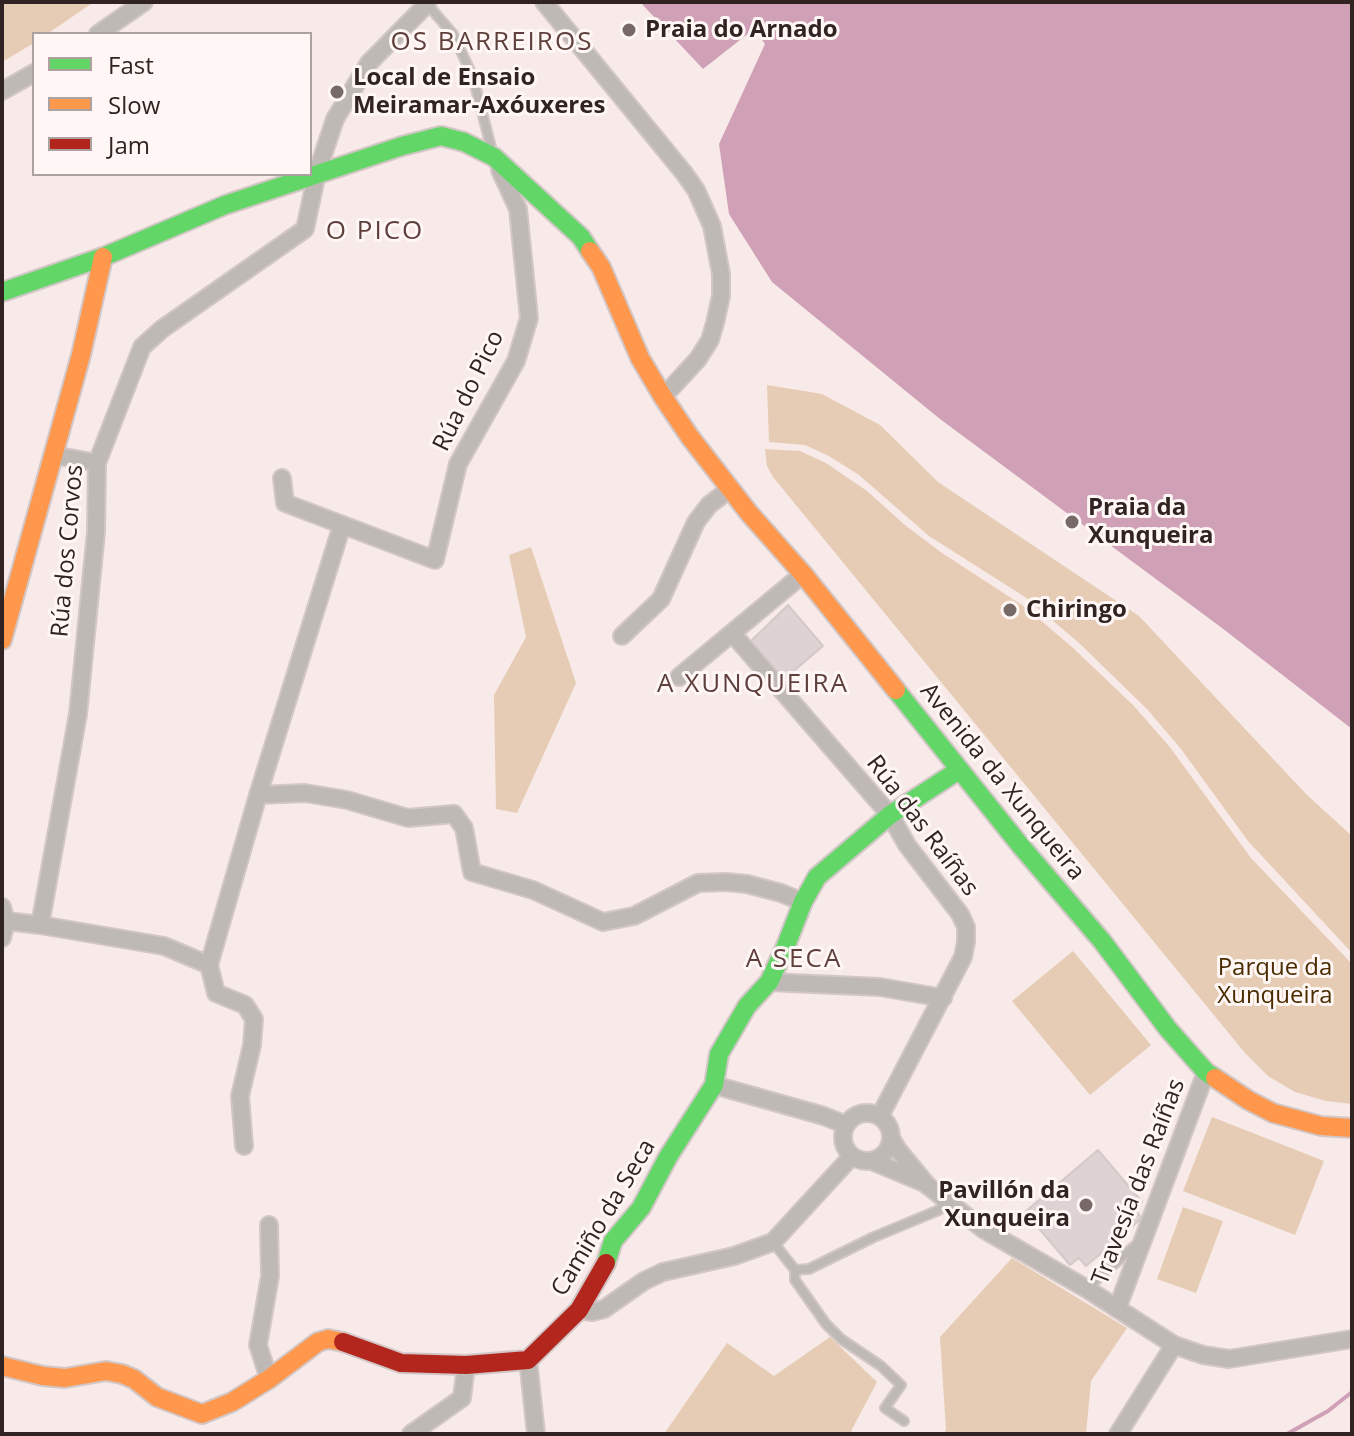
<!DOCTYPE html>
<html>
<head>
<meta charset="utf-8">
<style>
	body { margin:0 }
	#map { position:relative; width:1354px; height:1436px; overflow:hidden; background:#f7eae8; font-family:"Open Sans",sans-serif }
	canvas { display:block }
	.frame { position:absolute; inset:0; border:4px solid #312321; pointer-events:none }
	.legend { position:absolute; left:32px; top:32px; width:280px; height:144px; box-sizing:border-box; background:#fff7f5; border:2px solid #ada2a0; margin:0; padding:10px 14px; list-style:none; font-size:24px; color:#312321 }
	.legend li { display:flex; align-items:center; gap:16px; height:40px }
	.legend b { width:40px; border:2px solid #ada2a0 }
</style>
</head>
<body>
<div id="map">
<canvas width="1354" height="1436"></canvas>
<div class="frame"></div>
<ul class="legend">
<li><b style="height:10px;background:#63d668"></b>Fast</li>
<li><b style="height:10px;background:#ff974d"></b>Slow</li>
<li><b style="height:10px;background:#b3261e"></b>Jam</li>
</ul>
</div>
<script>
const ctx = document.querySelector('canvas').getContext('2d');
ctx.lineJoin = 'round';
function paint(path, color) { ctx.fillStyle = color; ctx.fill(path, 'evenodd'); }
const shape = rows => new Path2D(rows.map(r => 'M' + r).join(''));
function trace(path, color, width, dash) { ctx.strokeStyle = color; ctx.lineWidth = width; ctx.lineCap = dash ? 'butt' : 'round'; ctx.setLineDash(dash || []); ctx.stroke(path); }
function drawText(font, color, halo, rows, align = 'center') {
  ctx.font = font + ' "Open Sans",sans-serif'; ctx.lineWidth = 6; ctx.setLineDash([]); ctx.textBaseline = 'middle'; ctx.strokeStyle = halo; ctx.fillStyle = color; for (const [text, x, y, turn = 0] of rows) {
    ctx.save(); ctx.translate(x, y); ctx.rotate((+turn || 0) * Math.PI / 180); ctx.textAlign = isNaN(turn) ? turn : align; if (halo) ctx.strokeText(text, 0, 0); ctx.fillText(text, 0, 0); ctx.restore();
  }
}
const green = shape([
	[2,2,94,2,47,34,34,34,34,43,2,62],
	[767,385,822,394,880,425,938,482,1139,616,1307,795,1352,836,1352,953,1248,841,1181,749,1147,709,1079,643,1025,597,929,536,859,475,829,456,805,445,769,442],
	[765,449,800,451,826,463,867,491,906,526,942,553,1025,607,1072,647,1133,705,1169,746,1251,858,1352,964,1352,1104,1326,1101,1295,1092,1268,1076,1245,1053,773,477,767,466],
	[531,547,576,683,517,813,496,809,494,695,526,637,509,555],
	[1073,951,1151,1045,1090,1095,1012,1001],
	[1212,1117,1324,1161,1295,1235,1183,1191],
	[1183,1207,1223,1221,1196,1293,1157,1279],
	[1012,1258,1127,1328,1091,1381,1086,1434,943,1434,946,1430,940,1337],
	[830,1337,877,1382,851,1431,856,1434,664,1434,727,1343,774,1376]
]);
const water = shape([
	[640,2,1352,2,1352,729,1222,628,940,419,772,282,729,214,719,144,765,44,754,29,703,69]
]);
const stream = shape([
	[1287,1434,1328,1411,1352,1392]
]);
const building = shape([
	[788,605,823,646,782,681,750,642,788,605],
	[1098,1150,1142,1202,1134,1209,1142,1218,1086,1266,1079,1258,1070,1265,1025,1212,1098,1150]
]);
const lane = shape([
	[427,4,453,34,473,77,491,147],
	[773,1242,795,1270,795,1280,826,1324,841,1339,881,1366,901,1385,885,1408,904,1421],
	[795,1270,809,1269,874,1237,939,1210,946,1201],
	[1087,1288,1137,1244]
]);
const street = shape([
	[544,2,684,173,696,190,712,226,721,274,721,296,715,323,710,340,698,359,663,397],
	[98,34,144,2],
	[2,91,34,73],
	[53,455,97,463],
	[282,478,285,503,435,560,458,464,516,361,529,318,518,209,500,170],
	[732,633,890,815,907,845,960,914,966,927,966,942,963,957,880,1116],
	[622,636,661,599,696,522,709,505,730,489],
	[679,677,803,574],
	[258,795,305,793,347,800,408,818,454,814,464,828,472,872,533,890,603,922,634,916,698,883,726,882,747,884,781,893,803,902],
	[2,907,6,921,40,925,78,714,96,532,97,463,142,347,162,329,305,229,317,173,335,119,369,63,427,4,426,2],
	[40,925,164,946,209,965],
	[2,938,6,921],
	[769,982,880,987,943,998],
	[714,1085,824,1116,846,1125],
	'843 1137a24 24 0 1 1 48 0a24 24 0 1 1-48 0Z',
	[891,1138,898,1150,927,1185,983,1229,1087,1289,1174,1345,1203,1355,1229,1359,1352,1339],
	[244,1146,240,1096,252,1045,254,1019,245,1005,216,993,209,965,258,795,342,525],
	[872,1161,922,1182],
	[1117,1309,1206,1072],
	[579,1310,592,1312,604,1309,644,1281,663,1272,734,1256,773,1242,852,1156],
	[528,1360,536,1434],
	[269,1379,258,1345,270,1276,269,1225],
	[411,1434,462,1398,466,1365],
	[1118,1434,1174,1345]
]);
const fast = shape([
	[2,292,103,257,225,205,402,146,441,136,464,142,494,157,581,237,590,251],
	[896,690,1020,845,1102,941,1168,1029,1206,1072,1215,1078],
	[606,1263,613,1241,641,1208,668,1157,714,1085,719,1054,747,1006,769,982,785,948,803,902,817,877,890,815,959,770]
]);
const slow = shape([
	[590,251,601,267,640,358,663,397,690,437,749,513,803,574,896,690],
	[2,640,81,355,103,257],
	[1215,1078,1248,1100,1273,1113,1321,1126,1352,1128],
	[2,1366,43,1376,65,1378,106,1371,122,1374,134,1379,157,1397,202,1414,232,1402,269,1379,318,1342,328,1339,343,1342]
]);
const jam = shape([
	[343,1342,401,1363,466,1365,528,1360,579,1310,606,1263]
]);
const markers = [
	[629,30,8,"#766967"],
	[337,92,8,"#766967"],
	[1072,522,8,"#766967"],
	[1010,610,8,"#766967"],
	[1086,1205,8,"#766967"]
];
const poiNames = [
	["Praia do Arnado",645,30],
	["Local de Ensaio",353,78],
	["Meiramar-Axóuxeres",353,106],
	["Praia da",1088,508],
	["Xunqueira",1088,536],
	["Chiringo",1026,610],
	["Pavillón da",1070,1191,"right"],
	["Xunqueira",1070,1219,"right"]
];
const streetNames = [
	["Rúa do Pico",469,391,-64],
	["Rúa dos Corvos",68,551,-85],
	["Avenida da Xunqueira",1002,782,51],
	["Rúa das Raíñas",922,826,53],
	["Travesía das Raíñas",1139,1182,-69],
	["Camiño da Seca",604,1218,-59]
];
const parkNames = [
	["Parque da",1275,968],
	["Xunqueira",1275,996]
];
const neighbourhoodNames = [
	["OS BARREIROS",492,43],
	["O PICO",375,232],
	["A XUNQUEIRA",753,685],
	["A SECA",794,960]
];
paint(green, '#e6ccb4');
paint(water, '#d0a0b7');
trace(stream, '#d0a0b7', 4);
paint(building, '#dfd2d3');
trace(building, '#d5c8c8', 2);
trace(lane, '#d2c7c6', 12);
trace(street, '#d2c7c6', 20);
trace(fast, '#d2c7c6', 22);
trace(slow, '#d2c7c6', 22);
trace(jam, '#d2c7c6', 22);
trace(lane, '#bfb9b6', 8);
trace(street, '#bfb9b6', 16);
trace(fast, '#63d668', 18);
trace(slow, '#ff974d', 18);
trace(jam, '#b3261e', 18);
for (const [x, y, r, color] of markers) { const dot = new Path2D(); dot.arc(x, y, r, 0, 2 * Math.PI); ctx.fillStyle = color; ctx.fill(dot); trace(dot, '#fff7f5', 3); }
drawText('bold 24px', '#312321', '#fff7f5', poiNames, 'left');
drawText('24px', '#312321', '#fff7f5', streetNames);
drawText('24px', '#4a2c00', '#fff7f5', parkNames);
ctx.letterSpacing = '2px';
drawText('26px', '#5e3f3b', '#fff7f5', neighbourhoodNames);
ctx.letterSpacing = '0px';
</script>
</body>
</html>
